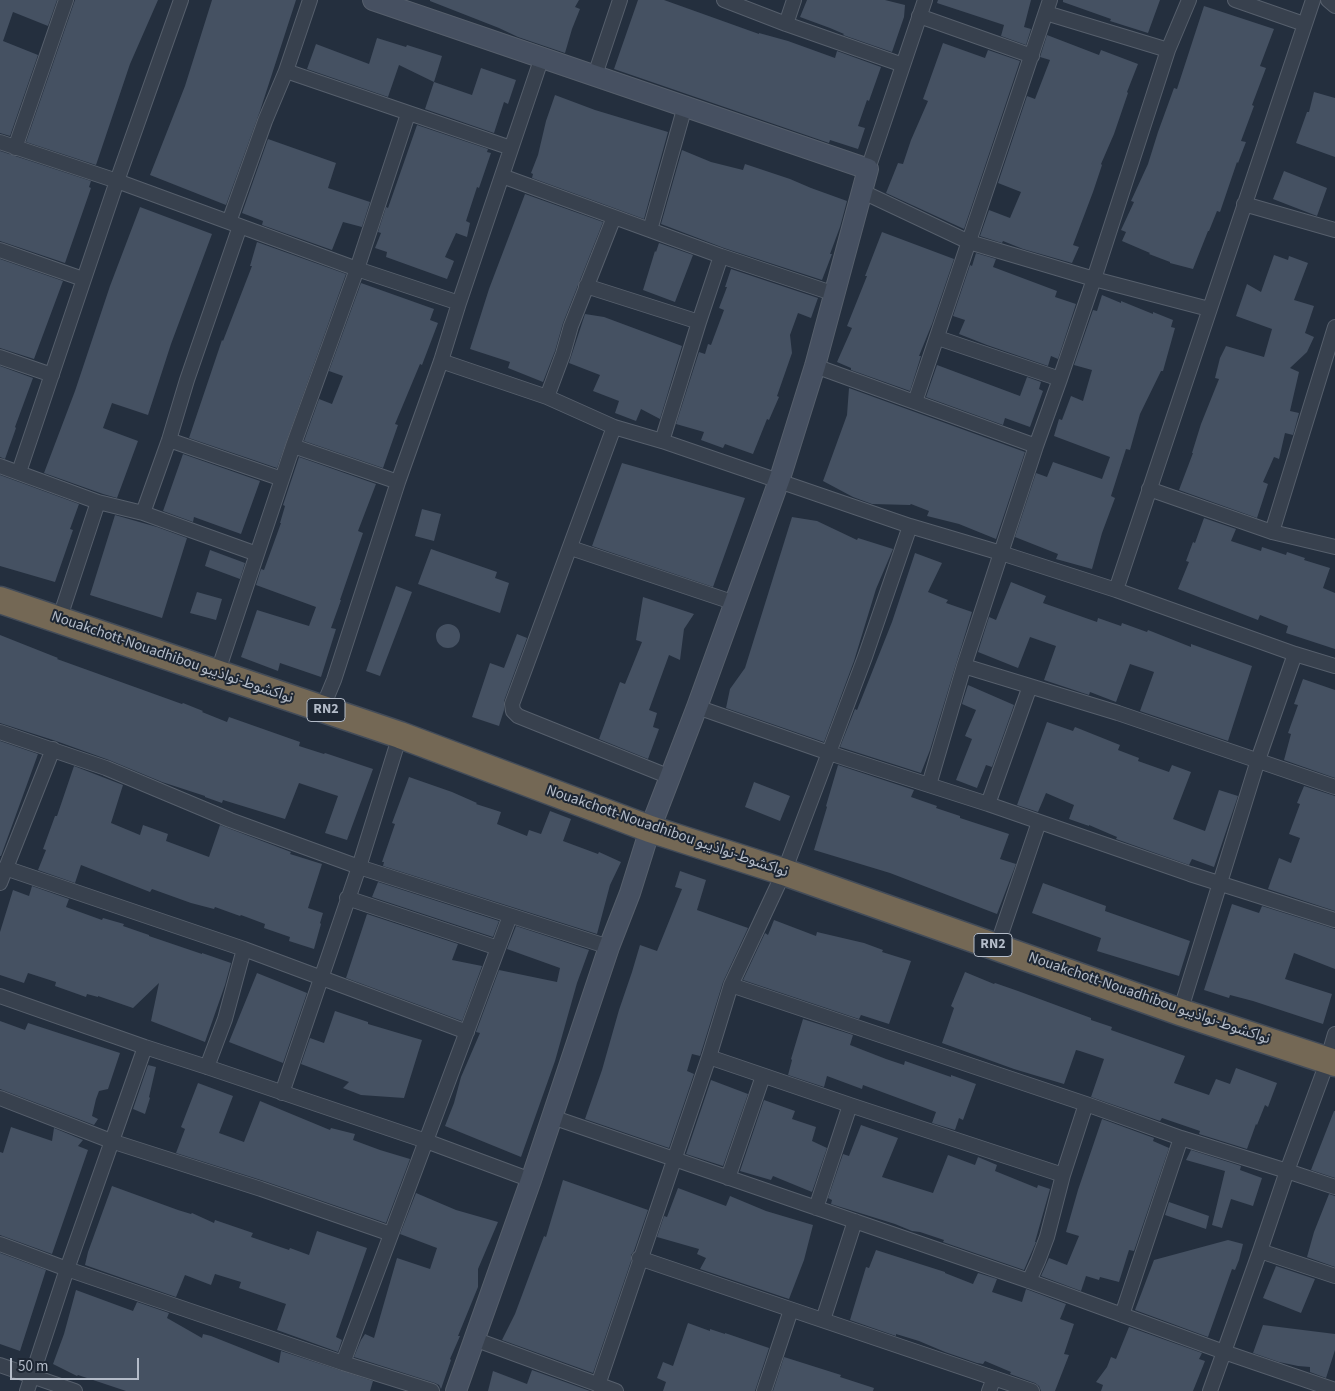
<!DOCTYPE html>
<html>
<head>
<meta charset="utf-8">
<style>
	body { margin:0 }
	#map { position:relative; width:1335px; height:1391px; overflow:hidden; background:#242f3e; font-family:"Source Sans 3",sans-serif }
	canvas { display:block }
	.scale { position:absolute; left:10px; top:1358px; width:129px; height:22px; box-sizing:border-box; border:2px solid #b4bcc9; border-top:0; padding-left:6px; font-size:15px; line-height:18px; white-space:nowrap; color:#b4bcc9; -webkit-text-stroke:4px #1d2633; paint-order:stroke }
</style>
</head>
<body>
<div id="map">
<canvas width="1335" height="1391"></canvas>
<div class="scale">50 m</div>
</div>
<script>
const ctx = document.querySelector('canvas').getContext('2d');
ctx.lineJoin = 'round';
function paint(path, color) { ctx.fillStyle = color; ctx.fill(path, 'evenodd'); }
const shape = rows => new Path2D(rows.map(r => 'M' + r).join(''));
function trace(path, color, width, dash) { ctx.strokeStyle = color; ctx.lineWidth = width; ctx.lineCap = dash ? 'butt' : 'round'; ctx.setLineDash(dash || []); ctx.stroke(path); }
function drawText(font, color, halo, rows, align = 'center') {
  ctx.font = font + ' "Source Sans 3","Noto Sans Arabic",sans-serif'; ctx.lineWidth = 4; ctx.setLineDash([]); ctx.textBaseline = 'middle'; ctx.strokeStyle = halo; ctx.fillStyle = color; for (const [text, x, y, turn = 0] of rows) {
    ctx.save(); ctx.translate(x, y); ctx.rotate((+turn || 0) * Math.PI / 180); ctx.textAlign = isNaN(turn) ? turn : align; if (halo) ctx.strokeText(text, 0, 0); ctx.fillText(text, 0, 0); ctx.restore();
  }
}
const building = shape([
	[0,0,57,0,48,26,13,12,3,41,38,55,10,136,0,133],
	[75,0,158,0,130,64,96,165,26,142],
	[212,0,296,0,260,111,226,205,150,175,185,86],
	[430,0,579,0,575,7,580,9,572,29,565,53,518,37,499,28,430,1],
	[638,0,664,0,759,34,759,33,788,41,835,58,837,51,881,67,869,101,867,100,858,126,865,128,858,149,830,140,829,143,614,69],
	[807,0,885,0,905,5,904,17,892,52,843,35,844,34,830,28,800,17],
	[938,0,1031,0,1024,27,1031,29,1026,45,1001,36,1004,25,937,3],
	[1063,0,1160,0,1148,33,1110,21,1111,19,1063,2],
	[1204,6,1274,29,1260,66,1266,68,1252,105,1254,106,1241,141,1246,142,1238,163,1237,162,1220,212,1217,211,1209,231,1208,231,1193,269,1170,263,1170,262,1149,254,1150,253,1122,241,1126,232,1121,230,1134,202,1131,201,1148,164,1158,132,1174,88,1177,89],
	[1047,35,1099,55,1101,50,1138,64,1127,92,1128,93,1114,134,1101,164,1102,165,1093,192,1073,245,1079,247,1072,263,1023,249,1003,241,1002,243,980,236,989,210,1010,218,1021,192,998,183,1027,96,1035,99,1050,60,1040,57],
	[377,38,406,47,407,45,442,56,434,82,399,65,388,97,307,69,316,44,369,64],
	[943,43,985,58,988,50,1020,61,964,229,886,193,898,163,903,164,911,140,928,101,923,99],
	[481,68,516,80,508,104,504,102,494,133,425,109,434,82,472,95],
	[1314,92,1335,98,1335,157,1296,143,1307,112,1309,112],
	[555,95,595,110,668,132,644,219,532,178,533,174,531,173,538,155,546,121],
	[417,125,488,149,487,152,491,153,479,188,477,187,466,221,470,223,467,237,456,233,445,257,454,261,447,279,386,257,387,252,375,248,381,233,378,232,386,207,388,208],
	[268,139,336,163,328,188,370,202,362,227,343,222,332,250,262,225,263,221,242,213],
	[682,150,711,162,743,170,745,164,790,179,811,188,847,201,840,227,830,254,832,254,822,280,724,248,661,224],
	[0,151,91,181,89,187,91,188,65,263,0,241],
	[1284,171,1327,188,1317,216,1273,199],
	[525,194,603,222,563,323,555,351,543,382,508,368,510,362,470,349,489,289],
	[140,207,212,234,171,344,148,415,112,403,103,428,138,441,117,498,103,494,44,473,75,391,110,286],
	[882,232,954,259,932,324,919,356,921,356,910,391,851,370,851,368,837,362,852,328,847,326,867,276,865,276],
	[257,242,346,274,277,468,189,438,222,340,223,341,252,266,250,266],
	[659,243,693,255,675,302,643,290,655,251,656,252],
	[976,253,996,259,993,267,1057,291,1055,297,1076,304,1058,359,1051,356,1048,366,987,345,959,334,965,320,953,316,970,265,972,266],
	[1274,255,1288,260,1289,256,1308,263,1294,300,1314,306,1305,333,1314,337,1307,352,1290,368,1299,372,1290,411,1299,413,1293,435,1285,433,1279,459,1274,457,1263,482,1268,484,1257,518,1179,490,1193,453,1192,453,1201,424,1219,379,1215,378,1220,358,1226,346,1264,357,1272,329,1236,316,1247,284,1261,292],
	[0,259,63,281,34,359,0,348],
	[731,269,818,298,811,318,798,313,790,335,792,353,777,396,779,397,769,420,767,419,753,454,725,444,723,448,701,440,704,432,676,424,699,352,705,354,708,344,711,345,724,310,719,308,727,287,725,287],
	[361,283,434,309,430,320,438,323,422,365,420,364,395,424,398,425,383,468,304,441,319,399,332,404,343,376,329,371],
	[1102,295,1121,303,1121,301,1153,314,1153,312,1173,320,1171,327,1175,328,1163,371,1161,371,1140,414,1130,450,1126,449,1111,496,1115,498,1102,533,1092,569,1056,559,1058,554,1015,537,1036,473,1047,477,1053,462,1102,479,1110,457,1054,436,1059,419,1062,420,1071,396,1083,401,1092,370,1074,365,1093,310,1097,311],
	[585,314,604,317,682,346,660,419,641,409,636,421,615,413,619,401,593,391,600,375,569,363],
	[937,365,1020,396,1027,377,1041,382,1039,389,1043,391,1030,427,1005,418,1003,425,926,397],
	[0,366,33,378,15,427,16,428,5,459,0,457],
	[849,388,1025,452,996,539,959,524,927,516,929,511,911,504,910,505,872,504,853,497,823,481,847,415],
	[183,454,260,481,241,534,194,517,193,522,163,511],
	[299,457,376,484,358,531,363,533,340,600,341,600,331,628,336,629,321,677,280,663,278,671,241,657,257,610,309,626,316,607,256,585,261,569,264,570,281,523,280,523,285,506,283,505],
	[622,463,745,498,713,587,592,546],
	[0,475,79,504,70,529,73,530,55,582,0,566],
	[422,509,441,514,434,541,415,536],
	[115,515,157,527,187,538,162,618,90,595],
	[792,517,817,521,857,540,858,538,893,549,876,589,854,661,824,742,726,708,730,689,745,668],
	[1204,518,1236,529,1231,541,1261,551,1262,547,1286,555,1287,552,1305,558,1304,560,1330,568,1323,588,1335,593,1335,649,1286,633,1288,626,1260,615,1258,620,1178,589,1189,562,1186,561,1193,542,1195,543],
	[431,549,497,572,495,578,509,583,500,613,418,584],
	[210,550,245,563,240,579,205,566],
	[915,553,942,563,928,592,948,600,946,603,972,612,956,664,930,750,921,773,840,747,855,709,857,710,892,622],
	[1011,582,1046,596,1043,603,1097,622,1098,618,1121,626,1122,623,1147,632,1148,630,1191,647,1191,644,1252,666,1228,741,1140,711,1154,672,1130,664,1116,702,1090,692,1089,695,1044,680,1056,646,1030,637,1018,668,978,652,989,617,996,620],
	[396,586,412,592,380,676,366,671],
	[197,592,222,599,216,620,190,613],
	[643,597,694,614,684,629,680,660,669,655,649,710,657,713,653,727,659,729,648,759,599,739,620,682,625,684,642,642,636,640],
	'436 636a12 12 0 1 1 24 0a12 12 0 1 1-24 0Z',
	[517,634,527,638,504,701,504,710,499,726,472,717,490,663,504,668],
	[0,635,58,658,57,659,182,704,183,703,203,711,202,712,227,722,229,717,300,742,299,746,324,754,325,753,373,769,347,840,325,833,338,796,299,783,285,819,223,800,222,803,205,797,205,796,162,782,109,760,56,741,0,723],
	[1303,679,1335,690,1335,778,1284,760,1291,734,1288,733,1298,705,1294,704],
	[968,685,1014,705,992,767,986,765,977,788,956,780,972,739,965,736,976,710,962,704],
	[1047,722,1073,731,1075,727,1120,745,1118,750,1139,758,1138,761,1169,772,1172,765,1191,772,1173,819,1205,831,1219,790,1238,796,1214,867,1192,859,1189,865,1116,839,1117,837,1089,825,1089,826,1069,819,1074,805,1046,793,1038,812,1017,805],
	[0,741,38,754,1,856,0,856],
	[838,765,914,790,911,797,937,806,936,808,960,816,960,818,1009,834,1000,859,1016,864,997,914,890,873,814,850,827,807,826,806],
	[74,766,123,785,111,823,140,835,143,825,168,834,166,841,209,857,220,825,291,852,290,854,322,864,308,908,323,913,320,923,321,924,314,949,289,941,290,937,264,928,265,924,241,915,240,916,215,907,214,909,191,903,152,889,150,892,81,865,75,883,38,870,46,850,43,849,55,816,57,816],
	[409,777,452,792,477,803,476,804,501,812,497,824,527,836,529,830,541,834,550,811,571,819,563,841,598,854,599,852,621,862,610,885,597,934,383,866,384,862,382,862,395,824,392,823],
	[754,782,790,796,780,821,745,807],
	[1304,786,1335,796,1335,911,1268,889,1279,858,1291,863,1300,838,1289,834,1300,804,1297,803],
	[680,871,706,880,697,910,748,928,723,982,700,1056,692,1054,687,1071,694,1074,669,1148,585,1119,602,1070,619,1010,632,972,640,945,657,951,682,889,675,887],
	[378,882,499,921,493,937,372,897],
	[1043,883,1106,906,1105,911,1190,941,1179,976,1097,951,1101,938,1032,913],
	[32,886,69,899,66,907,102,920,103,918,124,924,123,926,149,935,149,936,202,954,202,953,231,963,225,985,205,1042,151,1021,159,983,133,1008,98,996,98,997,87,994,86,997,55,986,56,982,28,973,24,983,0,975,0,932,13,890,29,896],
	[1232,904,1259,913,1262,906,1335,929,1335,969,1294,953,1285,979,1332,994,1323,1024,1253,1001,1230,995,1229,998,1204,990],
	[367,914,458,944,452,960,482,966,462,1021,346,978],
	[774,920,816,936,817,932,864,943,883,950,882,952,911,961,889,1024,861,1015,859,1019,743,980,765,933,768,935],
	[516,926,589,950,577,983,555,1061,521,1157,445,1126,454,1103,461,1077,480,1033,476,1032,499,970,557,982,560,968,507,949],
	[965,972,994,984,995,983,1018,991,1091,1018,1091,1020,1112,1027,1111,1030,1185,1056,1174,1083,1209,1095,1216,1079,1230,1084,1236,1068,1277,1083,1268,1107,1265,1105,1257,1125,1256,1124,1247,1149,1199,1134,1200,1131,1162,1118,1160,1121,1091,1097,1104,1059,1080,1051,1076,1050,1064,1084,1014,1069,942,1043,954,1008,951,1006],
	[257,973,307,993,283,1063,229,1042],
	[335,1011,368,1022,368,1024,422,1040,404,1098,361,1095,343,1088,349,1082,301,1064,310,1038,324,1043],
	[803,1019,853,1035,850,1045,886,1059,904,1065,905,1061,951,1077,951,1075,976,1084,963,1120,959,1118,955,1130,932,1123,936,1112,863,1085,862,1089,827,1076,824,1087,788,1075,792,1060,791,1059],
	[0,1021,25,1030,28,1023,120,1053,108,1089,99,1091,96,1099,92,1116,98,1119,94,1125,0,1089],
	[148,1065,156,1067,149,1097,150,1098,145,1114,133,1109],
	[711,1080,748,1094,723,1166,686,1154],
	[198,1083,233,1096,219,1133,244,1142,260,1101,330,1130,331,1128,355,1134,353,1140,380,1150,410,1159,386,1223,264,1181,176,1153,185,1129,181,1127],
	[764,1100,795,1111,792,1119,816,1127,812,1141,827,1148,812,1192,773,1176,771,1180,740,1171],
	[1334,1111,1335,1111,1335,1178,1311,1170],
	[1102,1119,1154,1138,1153,1141,1169,1148,1134,1251,1129,1250,1119,1282,1100,1277,1099,1280,1086,1276,1081,1291,1041,1276,1049,1258,1067,1265,1079,1236,1066,1232,1078,1190],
	[861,1125,898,1138,882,1177,933,1193,948,1155,975,1165,978,1157,997,1165,995,1171,1037,1188,1038,1185,1050,1189,1035,1242,1036,1242,1024,1270,943,1242,944,1240,920,1232,912,1231,895,1224,831,1204,832,1200,828,1198,843,1154,849,1156],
	[11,1127,52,1141,54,1128,83,1140,78,1146,88,1150,52,1254,0,1235,0,1152,3,1153],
	[1191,1150,1241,1166,1240,1170,1262,1178,1253,1206,1231,1199,1222,1228,1212,1225,1225,1171,1186,1160],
	[563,1180,648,1210,634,1251,631,1255,631,1261,593,1373,502,1340,515,1314,544,1236,546,1237],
	[112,1186,178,1210,191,1214,192,1213,214,1223,215,1220,253,1233,251,1237,289,1250,290,1248,309,1255,317,1231,367,1248,336,1337,342,1340,338,1352,277,1330,286,1304,239,1288,241,1282,215,1274,211,1285,185,1275,176,1297,85,1265,88,1252],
	[678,1188,726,1206,730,1196,766,1211,813,1225,804,1260,789,1299,700,1269,706,1258,697,1254,699,1249,657,1237,664,1216,667,1217],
	[416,1193,456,1210,498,1222,478,1269,478,1287,458,1336,460,1336,450,1359,451,1360,441,1389,439,1385,435,1383,354,1357,361,1340,365,1334,374,1338,397,1258,430,1269,437,1248,400,1234],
	[1329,1194,1335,1196,1335,1267,1307,1257,1314,1232],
	[1169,1202,1209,1216,1206,1229,1165,1215],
	[1228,1240,1243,1244,1239,1260,1235,1270,1232,1269,1208,1337,1135,1310,1154,1260],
	[876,1250,945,1272,945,1273,973,1284,978,1273,997,1279,992,1292,1022,1302,1026,1289,1066,1304,1060,1319,1074,1324,1064,1354,1069,1355,1055,1391,1041,1391,1039,1386,1035,1383,1010,1374,1011,1372,985,1361,983,1364,977,1363,945,1352,919,1341,896,1334,896,1336,850,1320,866,1267,869,1268],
	[0,1253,46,1270,20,1351,0,1344],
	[1276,1266,1315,1279,1301,1313,1263,1298],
	[76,1290,133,1311,137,1302,169,1313,167,1318,202,1338,203,1334,211,1336,279,1363,281,1351,373,1381,370,1391,126,1391,78,1375,77,1376,53,1364,64,1334],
	[688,1323,710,1331,710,1329,725,1334,725,1333,769,1348,755,1391,663,1391,666,1382,657,1378,663,1362,673,1366],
	[1263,1325,1335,1334,1335,1350,1326,1378,1310,1372,1310,1367,1298,1366,1279,1362,1253,1353],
	[1129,1327,1202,1353,1199,1359,1205,1361,1193,1391,1101,1391,1103,1385,1096,1382,1107,1367,1111,1357,1116,1359],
	[784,1357,841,1375,840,1377,874,1388,873,1391,773,1391],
	[532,1370,590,1391,488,1391,493,1371,527,1384]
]);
const street = shape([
	[724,0,786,24,903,65],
	[1235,0,1304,24],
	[1328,0,1335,6],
	[1046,13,1168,50],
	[919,16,1032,56],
	[786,24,794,0],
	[286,71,511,148],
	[595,75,620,0],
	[0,142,117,181,357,269,459,303],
	[15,148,66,0],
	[868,169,925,0],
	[502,176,721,256,835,294],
	[861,191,969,242,1094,279,1209,309],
	[1244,204,1335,230],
	[229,222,265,121,286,71,310,0],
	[650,230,685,106],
	[0,250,83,279],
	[586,286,699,322],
	[938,338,1060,379],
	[0,357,52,375],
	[441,361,547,397,614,427,662,441,910,526,1001,553,1116,590,1295,654,1335,666],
	[815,366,1036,446],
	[547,397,563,354,571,326,614,217],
	[915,402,1050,0],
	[614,427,512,704,513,711,518,716,670,777],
	[169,440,282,479],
	[662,441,699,322,721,256],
	[293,446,398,482],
	[0,466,98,502,143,513,257,554],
	[19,472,117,181,181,0],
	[1149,489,1272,532,1335,547],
	[143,513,169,440,187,380,240,226],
	[1272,532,1335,327],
	[571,548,735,603],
	[1116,590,1313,0],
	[59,620,98,502],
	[964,666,1118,713,1335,787],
	[217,674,293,446,357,269,408,114],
	[697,707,829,753,988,804,1190,874,1335,920],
	[322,709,334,680,398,482,441,361,459,303,542,57],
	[0,732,106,768,230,820,359,867,609,947],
	[929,785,964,666,1036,446,1060,379,1094,279,1168,50,1189,0],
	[988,804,1030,686],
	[5,868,244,949,467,1032],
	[0,883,53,749],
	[347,898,498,948],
	[997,946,1039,822],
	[731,985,1086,1104,1181,1138,1287,1171,1335,1187],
	[0,996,145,1047,207,1067,426,1141,531,1180],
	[1180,1012,1258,760,1295,654],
	[709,1057,850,1105,816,1208],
	[207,1067,225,1019,244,949],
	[282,1093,359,867,400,735],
	[0,1098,111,1141,261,1189,391,1234],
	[850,1105,1063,1175,1047,1237,1038,1261,1029,1281],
	[552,1117,1029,1281,1224,1352,1335,1390],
	[1063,1175,1086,1104],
	[728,1178,763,1076],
	[0,1244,67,1269,343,1363,432,1391],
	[1260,1251,1335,1276],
	[639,1258,1032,1391],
	[1122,1315,1181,1138],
	[823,1320,855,1221],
	[474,1339,616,1391],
	[343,1363,510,916],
	[0,1365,75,1391],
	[598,1385,709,1057,731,985,784,872,865,657,910,526],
	[27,1391,67,1269,145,1047],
	[764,1391,791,1310],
	[989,1391,994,1378],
	[1210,1391,1260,1251,1287,1171,1325,1068,1335,1034]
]);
const secondary = shape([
	[373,0,868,169,815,366,781,475,697,707,650,829,630,893,609,947,531,1180,456,1391]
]);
const highway = shape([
	[0,600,400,735,650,829,784,872,1180,1012,1335,1063]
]);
const shields = [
	[326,710,38],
	[993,945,38]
];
const shieldNames = [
	["RN2",326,710],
	["RN2",993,945]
];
const streetNames = [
	["Nouakchott-Nouadhibou نواكشوط-نواذيبو",172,658,19],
	["Nouakchott-Nouadhibou نواكشوط-نواذيبو",667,832,19],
	["Nouakchott-Nouadhibou نواكشوط-نواذيبو",1149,999,19]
];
paint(building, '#455162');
trace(street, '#565f6c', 16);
trace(secondary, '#565f6c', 22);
trace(highway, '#434c59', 29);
trace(street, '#38414e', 14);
trace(secondary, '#465061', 20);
trace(highway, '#746855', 26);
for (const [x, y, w] of shields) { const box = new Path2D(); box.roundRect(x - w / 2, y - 11.5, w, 23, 4); ctx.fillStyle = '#1d2633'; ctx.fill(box); trace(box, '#b4bcc9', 1); }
drawText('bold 14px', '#b4bcc9', null, shieldNames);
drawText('15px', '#b4bcc9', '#1d2633', streetNames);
</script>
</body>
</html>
